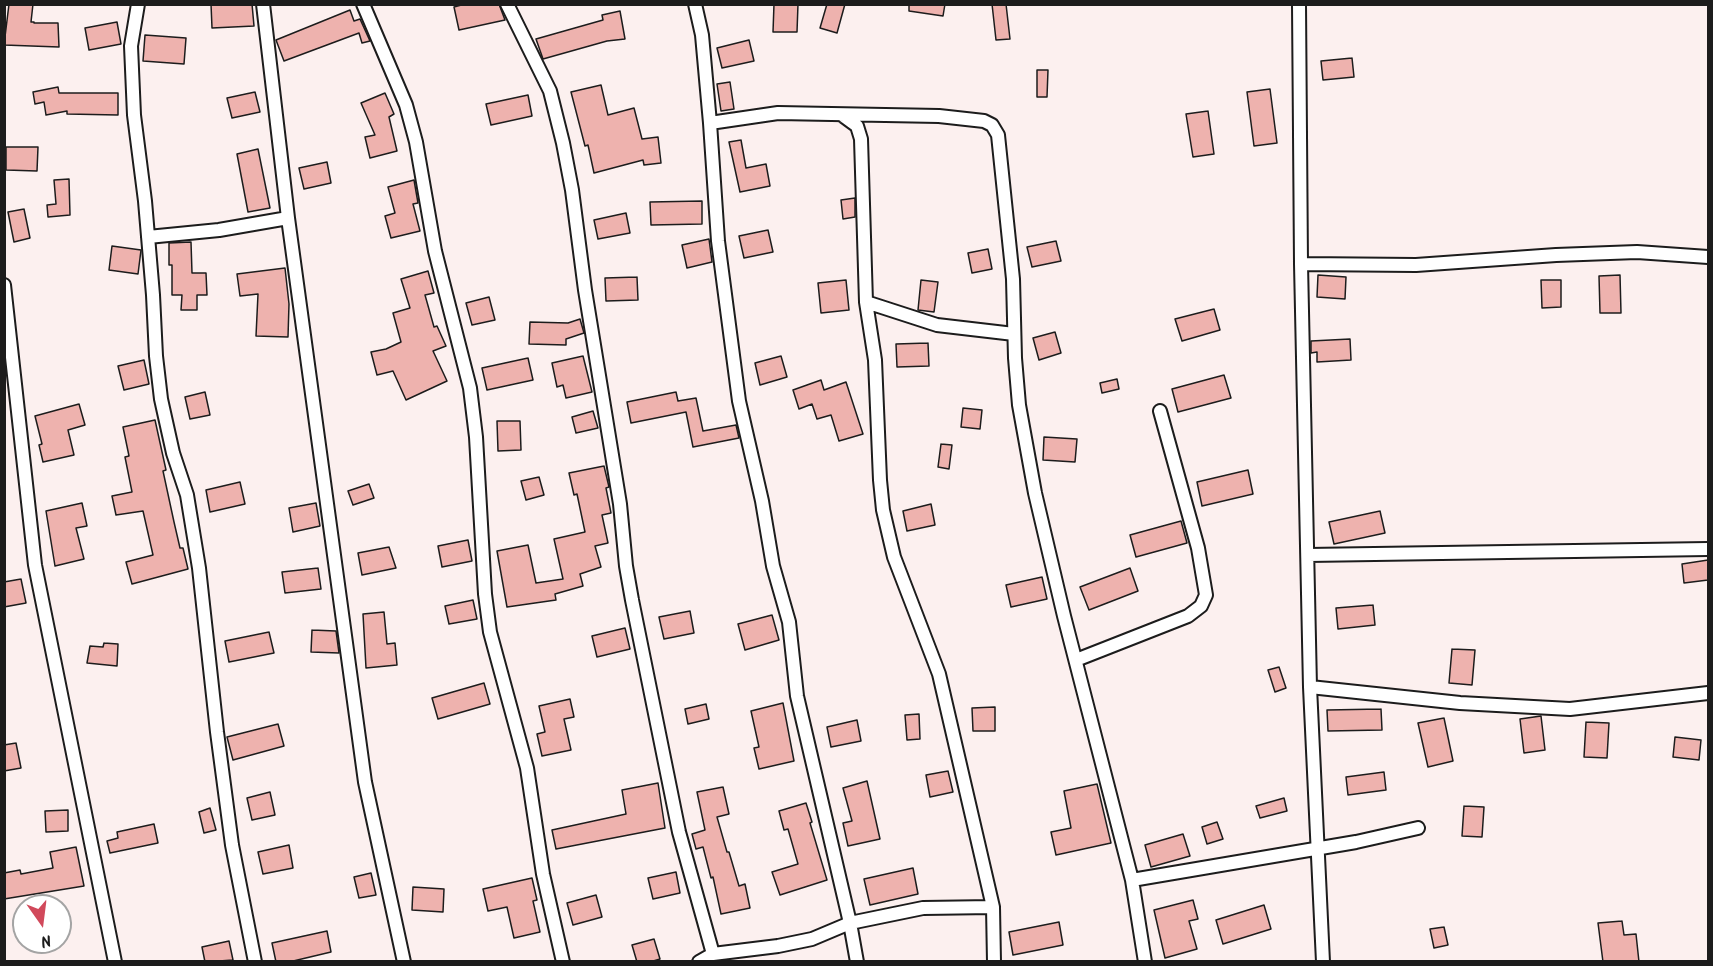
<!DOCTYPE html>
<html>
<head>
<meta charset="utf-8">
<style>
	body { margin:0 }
	#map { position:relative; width:1713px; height:966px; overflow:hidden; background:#fcf0ef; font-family:Kalam,sans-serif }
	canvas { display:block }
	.frame { position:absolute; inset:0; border:6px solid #1c1c1c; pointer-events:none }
	.north { position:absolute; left:12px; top:894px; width:60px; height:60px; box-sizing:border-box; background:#fff; border:2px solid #a4a4a4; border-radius:50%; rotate:166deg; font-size:16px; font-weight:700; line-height:24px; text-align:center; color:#1c1c1c }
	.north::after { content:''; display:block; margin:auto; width:21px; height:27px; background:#d1495b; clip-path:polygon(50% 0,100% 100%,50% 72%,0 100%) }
</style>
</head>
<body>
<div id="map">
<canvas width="1713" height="966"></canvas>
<div class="frame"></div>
<div class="north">N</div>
</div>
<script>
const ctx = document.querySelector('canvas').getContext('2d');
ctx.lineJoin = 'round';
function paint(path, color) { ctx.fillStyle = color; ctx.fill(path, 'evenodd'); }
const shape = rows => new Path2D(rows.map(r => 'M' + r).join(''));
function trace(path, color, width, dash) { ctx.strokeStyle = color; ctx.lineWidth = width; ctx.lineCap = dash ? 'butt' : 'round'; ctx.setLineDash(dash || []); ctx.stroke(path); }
const building = shape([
	[9,4,33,4,31,22,34,22,34,23,58,23,59,47,4,45,9,4],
	[211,4,252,4,254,26,212,28,211,4],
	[465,4,499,4,505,20,459,30,454,7,465,4],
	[774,4,798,4,797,32,773,32,774,4],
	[827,4,845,4,837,33,820,28,827,4],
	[909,4,945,4,943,16,909,11,909,4],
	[992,4,1006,4,1010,39,996,40,992,4],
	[350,10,354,21,360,19,370,41,362,43,359,33,284,61,276,40,350,10],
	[620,11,625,39,607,41,543,59,536,39,603,20,602,15,620,11],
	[117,22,121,44,89,50,85,28,117,22],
	[145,35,186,38,184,64,143,61,145,35],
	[749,40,754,61,722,68,717,48,749,40],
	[1352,58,1354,77,1323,80,1321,61,1352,58],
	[1037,70,1048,70,1047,97,1037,97,1037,70],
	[730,82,734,109,721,111,717,84,730,82],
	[601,85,608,115,634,108,642,139,658,137,661,163,644,165,643,160,594,173,588,145,585,146,571,92,601,85],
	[58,87,59,93,118,93,118,115,67,114,67,111,46,115,44,102,35,104,33,92,58,87],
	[1270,89,1277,143,1254,146,1247,92,1270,89],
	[255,92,260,112,232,118,227,98,255,92],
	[385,93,394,114,389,117,397,151,370,158,365,137,375,135,361,103,385,93],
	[528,95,532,116,491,125,486,104,528,95],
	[1208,111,1214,154,1193,157,1186,114,1208,111],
	[741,140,746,168,766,164,770,186,740,192,729,142,741,140],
	[6,147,38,147,37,171,6,170,6,147],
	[258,149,270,208,248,212,237,154,258,149],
	[327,162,331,183,304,189,299,168,327,162],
	[69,179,70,215,48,217,47,205,56,204,54,180,69,179],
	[414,180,418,203,413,204,420,231,391,238,385,216,395,213,388,187,414,180],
	[855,198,855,217,843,219,841,200,855,198],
	[702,201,702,224,651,225,650,202,702,201],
	[24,209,30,238,14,242,8,212,24,209],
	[626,213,630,233,598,239,594,220,626,213],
	[768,230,773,252,744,258,739,236,768,230],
	[709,239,712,262,687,268,682,245,709,239],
	[1056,241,1061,261,1032,267,1027,247,1056,241],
	[191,242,192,273,206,273,207,295,197,295,197,310,181,310,182,295,172,295,172,265,169,265,169,243,191,242],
	[112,246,141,250,138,274,109,270,112,246],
	[988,249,992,269,972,273,968,253,988,249],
	[285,268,289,304,288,337,256,336,258,294,240,296,237,274,285,268],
	[428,271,434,293,425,295,434,327,437,326,446,346,433,351,447,381,406,400,393,371,377,375,371,352,386,349,401,342,393,313,410,308,401,279,428,271],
	[1318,275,1346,277,1345,299,1317,297,1318,275],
	[1620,275,1621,313,1600,313,1599,276,1620,275],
	[637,277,638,300,606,301,605,278,637,277],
	[846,280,849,310,821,313,818,283,846,280],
	[921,280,938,282,934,312,918,310,921,280],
	[1541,280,1561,280,1561,307,1542,308,1541,280],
	[489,297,495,320,472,325,466,303,489,297],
	[1214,309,1220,330,1182,341,1175,319,1214,309],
	[580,319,584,333,566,339,566,345,529,344,530,322,568,323,580,319],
	[1055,332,1061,353,1039,360,1033,338,1055,332],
	[1350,339,1351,360,1317,362,1317,352,1311,353,1311,341,1350,339],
	[928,343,929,366,897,367,896,344,928,343],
	[583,356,592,392,566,398,563,385,557,387,552,363,583,356],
	[781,356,787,377,760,385,755,363,781,356],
	[528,358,533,380,487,390,482,368,528,358],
	[144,360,149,384,124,390,118,366,144,360],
	[1224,375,1231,398,1178,412,1172,389,1224,375],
	[1117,379,1119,389,1102,393,1100,383,1117,379],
	[821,380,824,390,846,382,863,434,839,441,831,415,817,419,812,404,799,409,793,390,821,380],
	[205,392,210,415,190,419,185,397,205,392],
	[676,392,678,401,696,398,703,431,736,425,739,438,693,447,686,412,631,423,627,402,676,392],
	[79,404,85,425,68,430,74,455,43,462,39,445,42,444,35,416,79,404],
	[963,408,982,410,980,429,961,427,963,408],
	[593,411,598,428,576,433,572,417,593,411],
	[155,420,166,470,163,471,174,522,180,548,183,548,188,569,132,584,126,562,153,555,143,511,116,515,112,496,132,492,125,457,129,456,123,427,155,420],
	[497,421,520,421,521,450,498,451,497,421],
	[1044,437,1077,439,1075,462,1043,460,1044,437],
	[941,444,952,445,949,469,938,467,941,444],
	[604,466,609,487,606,488,611,513,602,515,608,543,595,546,601,567,580,574,583,586,555,594,556,600,507,607,497,551,528,545,536,583,563,579,554,539,585,532,577,494,574,495,569,473,604,466],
	[1248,470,1253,494,1202,506,1197,482,1248,470],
	[539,477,544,495,526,500,521,481,539,477],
	[240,482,245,504,210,512,206,490,240,482],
	[369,484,374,498,353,505,348,491,369,484],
	[82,503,87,526,76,528,84,559,55,566,46,511,82,503],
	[316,503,320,526,293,532,289,508,316,503],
	[931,504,935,525,907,531,903,511,931,504],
	[1380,511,1385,533,1334,544,1329,522,1380,511],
	[1181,521,1187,543,1136,557,1130,535,1181,521],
	[468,540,472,561,442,567,438,546,468,540],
	[389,547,396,568,362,575,358,553,389,547],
	[1708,560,1708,580,1684,583,1682,564,1708,560],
	[318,568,321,589,285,593,282,572,318,568],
	[1130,568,1138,591,1089,610,1080,587,1130,568],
	[1042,577,1047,599,1011,607,1006,585,1042,577],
	[21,579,26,603,4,607,4,582,21,579],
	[473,600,477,619,449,624,445,606,473,600],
	[1373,605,1375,625,1338,629,1336,608,1373,605],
	[690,611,694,633,664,639,659,617,690,611],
	[384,612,387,644,395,643,397,665,366,668,363,614,384,612],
	[772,615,779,640,745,650,738,624,772,615],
	[625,628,630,649,597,657,592,636,625,628],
	[312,630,336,631,339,653,311,652,312,630],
	[269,632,274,653,229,662,225,641,269,632],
	[104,643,118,644,117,666,87,663,90,646,103,647,104,643],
	[1452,649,1475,650,1472,685,1449,683,1452,649],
	[1279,667,1286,688,1275,692,1268,670,1279,667],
	[484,683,490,704,438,719,432,698,484,683],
	[570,699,574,717,564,719,571,750,542,756,537,734,545,732,539,706,570,699],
	[783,703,794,761,759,769,754,748,759,747,751,711,783,703],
	[706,704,709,719,688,724,685,709,706,704],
	[995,707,995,731,973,731,972,708,995,707],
	[1381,709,1382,730,1328,731,1327,710,1381,709],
	[919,714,920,739,907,740,905,715,919,714],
	[1541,716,1545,750,1524,753,1520,719,1541,716],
	[1444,718,1453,761,1428,767,1418,723,1444,718],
	[857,720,861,741,831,747,827,727,857,720],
	[1586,722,1609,723,1607,758,1584,757,1586,722],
	[278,724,284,746,233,760,227,737,278,724],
	[1675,737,1701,740,1699,760,1673,757,1675,737],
	[16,743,21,768,4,771,4,745,16,743],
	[948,771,953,792,930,797,926,775,948,771],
	[1384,772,1386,790,1348,795,1346,777,1384,772],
	[867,781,880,839,848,846,843,823,852,821,843,788,867,781],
	[658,783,665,828,556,849,552,830,626,814,622,790,658,783],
	[1097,784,1111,843,1056,855,1051,832,1071,828,1064,791,1097,784],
	[723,787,729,814,717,817,727,852,729,852,739,886,745,884,750,908,721,914,713,877,711,878,703,847,696,849,692,834,705,830,697,792,723,787],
	[270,792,275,815,252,820,247,798,270,792],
	[1284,798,1287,811,1260,818,1256,806,1284,798],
	[806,803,812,822,810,823,827,880,780,895,772,872,798,864,788,829,784,830,779,811,806,803],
	[1464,806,1484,807,1482,837,1462,836,1464,806],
	[210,808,216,830,204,833,199,812,210,808],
	[68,810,68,831,46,832,45,811,68,810],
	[1217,822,1223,839,1207,844,1202,827,1217,822],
	[154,824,158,843,110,853,107,841,118,838,117,832,154,824],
	[1183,834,1190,856,1151,867,1145,845,1183,834],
	[289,845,293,868,263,874,258,852,289,845],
	[76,847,84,886,4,899,4,873,20,870,21,874,53,868,50,852,76,847],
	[913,868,918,894,870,905,864,879,913,868],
	[676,872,680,893,653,899,648,878,676,872],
	[371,873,376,895,359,898,354,877,371,873],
	[532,878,537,900,533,901,540,932,514,938,507,907,488,911,483,889,532,878],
	[413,887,444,889,443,912,412,910,413,887],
	[596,895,602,917,573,925,567,903,596,895],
	[1193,900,1198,919,1189,921,1197,949,1165,958,1154,910,1193,900],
	[1264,905,1271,929,1223,944,1216,920,1264,905],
	[1622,921,1624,935,1636,934,1639,962,1603,962,1598,923,1622,921],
	[1059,922,1063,945,1013,955,1009,932,1059,922],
	[1444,927,1448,945,1434,948,1430,929,1444,927],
	[327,931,331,952,289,962,276,962,272,943,327,931],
	[654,939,660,959,650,962,637,962,632,945,654,939],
	[229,941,233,960,205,962,202,947,229,941]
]);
const minor = shape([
	[138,4,131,46,134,115,145,201,153,295,156,356,161,399,173,453,187,495,199,568,217,732,232,845,255,962],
	[263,4,288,218,365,782,404,962],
	[363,4,406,105,416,142,435,251,470,388,476,437,485,594,490,632,527,768,543,874,563,962],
	[507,4,550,91,563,143,572,190,585,290,620,504,626,566,632,600,679,832,713,954,699,962],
	[695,4,702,35,710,123,718,241,739,401,762,501,773,566,789,622,797,696,850,923,857,962],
	[1299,4,1301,264,1310,687,1323,962],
	[842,115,857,126,861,139,866,302,875,360,880,480,883,510,894,557,939,674,993,907,994,962],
	[710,123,778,113,939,116,984,121,992,125,998,135,1013,279,1015,358,1019,405,1035,493,1064,616,1132,880,1145,962],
	[148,237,219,230,288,218],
	[1301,264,1416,265,1556,255,1637,252,1708,257],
	[4,285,35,565,115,962],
	[866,302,937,325,1014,334],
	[1308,555,1708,549],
	[1076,660,1188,616,1201,606,1206,595,1198,548,1160,411],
	[1310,687,1460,703,1570,709,1708,693],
	[1132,880,1356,842,1418,828],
	[713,954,778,946,812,939,850,923,923,908,993,907]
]);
paint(building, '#eeb2ae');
trace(building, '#1c1c1c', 1.5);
trace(minor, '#1c1c1c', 16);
trace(minor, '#fff', 12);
</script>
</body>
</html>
